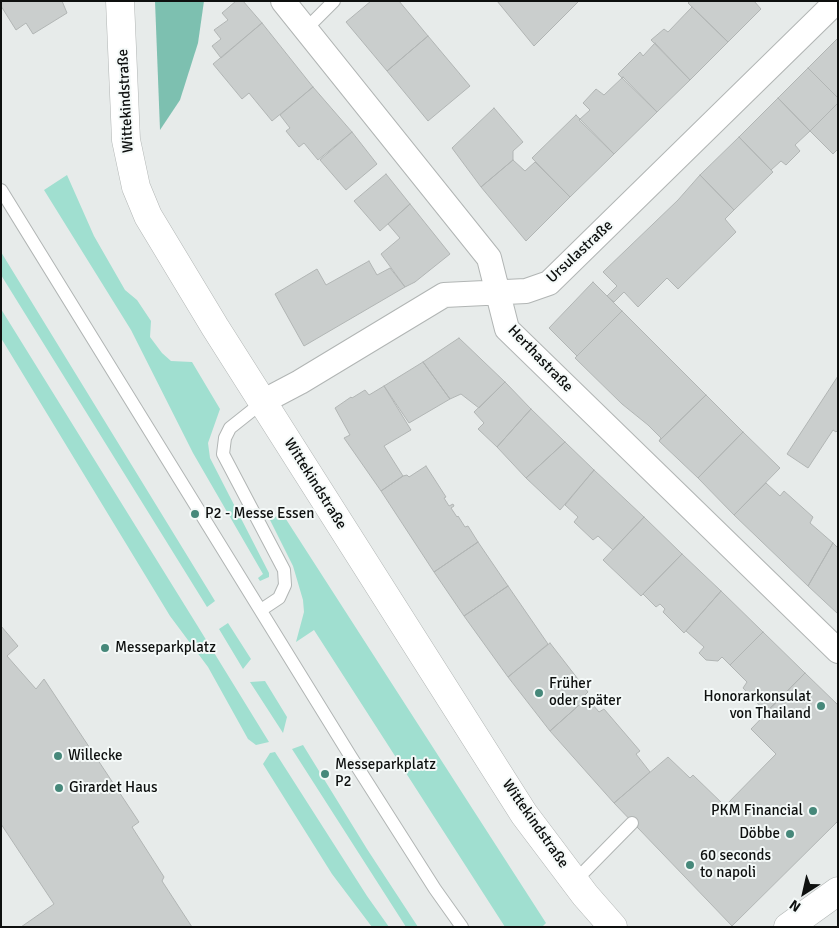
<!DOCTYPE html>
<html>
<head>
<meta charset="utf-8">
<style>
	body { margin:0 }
	#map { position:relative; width:839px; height:928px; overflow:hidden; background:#e7ebea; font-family:Signika,sans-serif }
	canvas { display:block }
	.frame { position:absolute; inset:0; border:2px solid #0e100f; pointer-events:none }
	.north { position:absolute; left:779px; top:868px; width:50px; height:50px; -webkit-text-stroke:4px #f4f9f8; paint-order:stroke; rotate:215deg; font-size:14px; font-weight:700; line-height:20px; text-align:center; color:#0e100f }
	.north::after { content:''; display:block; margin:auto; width:18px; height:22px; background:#0e100f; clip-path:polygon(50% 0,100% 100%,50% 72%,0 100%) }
</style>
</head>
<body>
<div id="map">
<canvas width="839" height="928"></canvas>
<div class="frame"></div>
<div class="north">N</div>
</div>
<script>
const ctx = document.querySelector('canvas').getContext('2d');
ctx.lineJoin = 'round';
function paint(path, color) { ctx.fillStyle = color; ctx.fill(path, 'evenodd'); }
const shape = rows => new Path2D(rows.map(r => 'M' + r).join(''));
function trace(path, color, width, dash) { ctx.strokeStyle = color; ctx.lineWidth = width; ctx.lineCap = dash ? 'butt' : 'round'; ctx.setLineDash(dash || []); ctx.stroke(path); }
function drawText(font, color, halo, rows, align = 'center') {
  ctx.font = font + ' Signika,sans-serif'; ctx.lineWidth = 4; ctx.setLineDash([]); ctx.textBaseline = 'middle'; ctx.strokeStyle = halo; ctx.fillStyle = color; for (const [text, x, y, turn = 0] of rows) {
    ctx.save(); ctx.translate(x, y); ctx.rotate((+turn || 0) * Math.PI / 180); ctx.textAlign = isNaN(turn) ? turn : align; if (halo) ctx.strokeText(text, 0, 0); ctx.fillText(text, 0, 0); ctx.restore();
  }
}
const green = shape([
	[67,175,94,236,125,290,137,300,151,321,150,337,162,353,171,361,192,362,220,409,208,443,210,458,269,573,269,577,260,581,258,578,263,574,193,453,131,330,44,190],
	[1,252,215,601,207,607,1,275],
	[1,309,197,625,269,742,256,745,248,739,208,667,170,616,1,338],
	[282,513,546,923,542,927,505,927,314,630,296,642,304,612,303,600,293,566,270,520],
	[228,623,251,659,243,669,219,629],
	[265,681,287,717,283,733,250,682],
	[303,745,367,849,418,927,406,927,292,749],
	[275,752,367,896,389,927,372,927,332,874,263,764,270,753]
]);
const forest = shape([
	[155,1,204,1,198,43,180,100,160,130]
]);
const building = shape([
	[1,1,62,1,67,13,33,34,26,23,16,30,1,6,1,1],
	[236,1,243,1,262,23,221,58,212,46,221,39,214,30,228,20,222,13,236,1],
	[371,1,399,1,428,36,387,71,346,22,371,1],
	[497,1,579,1,534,46,497,1],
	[690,1,754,1,761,9,728,42,688,3,690,1],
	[692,7,728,42,690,80,651,40,664,29,668,32,692,7],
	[262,23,313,87,272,121,249,93,242,99,213,64,262,23],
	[428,36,470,86,428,121,387,71,428,36],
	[838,38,838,98,808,68,838,38],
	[655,43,690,80,657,112,618,74,640,52,643,56,655,43],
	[808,68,838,98,838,103,810,131,778,98,808,68],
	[623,77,657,112,614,154,579,120,590,110,583,103,596,89,604,95,623,77],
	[313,87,352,132,318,160,304,143,299,147,286,131,290,128,280,115,313,87],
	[778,98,810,131,795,145,800,151,786,165,781,161,771,170,739,137,778,98],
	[838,103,838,149,833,154,810,131,838,103],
	[494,108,523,142,513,151,513,160,481,187,452,148,494,108],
	[576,115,614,154,570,197,532,158,576,115],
	[352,132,377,164,346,190,320,160,352,132],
	[739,137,773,172,734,210,700,175,739,137],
	[513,160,525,171,535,162,570,197,526,241,481,187,513,160],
	[386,174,410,204,380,231,354,201,386,174],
	[700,175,734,210,725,219,736,232,678,289,667,278,638,307,624,292,614,302,607,296,617,286,603,272,678,200,700,175],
	[410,204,450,254,415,282,405,287,381,254,400,238,388,224,410,204],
	[369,261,377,275,390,268,405,287,304,346,275,294,317,269,326,285,369,261],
	[593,282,622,311,577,356,549,328,593,282],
	[622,311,706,395,659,441,661,438,648,425,622,404,575,358,622,311],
	[459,338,505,382,479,408,461,394,450,399,423,362,459,338],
	[423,362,450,399,409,423,384,386,423,362],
	[838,376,838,430,836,432,833,430,808,468,787,454,838,376],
	[505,382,531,409,497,447,478,429,484,423,474,412,505,382],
	[384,386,411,430,384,446,403,476,381,491,344,438,350,435,335,408,351,397,352,398,365,390,369,395,384,386],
	[706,395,743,432,698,478,659,441,706,395],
	[531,409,565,442,526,478,497,447,531,409],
	[743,432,780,468,734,515,698,478,743,432],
	[565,442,594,470,560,510,526,478,565,442],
	[426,466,446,497,444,498,449,506,453,504,454,506,451,508,457,517,458,516,465,527,468,526,478,542,434,572,381,491,403,476,407,475,409,477,426,466],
	[594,470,644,517,613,550,598,536,593,540,574,522,578,517,565,505,594,470],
	[766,483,780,496,784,491,813,517,810,523,833,543,808,586,734,515,766,483],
	[644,517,682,554,641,596,603,560,644,517],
	[478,542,508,586,464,616,434,572,478,542],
	[833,543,838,548,838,614,808,586,833,543],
	[682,554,721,591,684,633,663,612,665,609,660,604,656,607,643,594,682,554],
	[508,586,548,644,508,677,464,616,508,586],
	[721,591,763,632,730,665,722,657,718,661,706,660,699,653,704,647,686,631,721,591],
	[1,626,18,646,7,656,36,689,44,679,139,822,132,827,164,877,162,881,192,927,21,927,54,904,1,824,1,626],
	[763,632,805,673,766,712,743,688,747,682,730,665,763,632],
	[550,643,588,692,585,695,587,698,550,731,508,677,550,643],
	[805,673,838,705,838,821,732,926,614,803,668,757,690,778,693,775,725,806,776,754,751,729,805,673],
	[587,698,599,712,604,709,640,751,636,754,650,772,614,803,550,731,587,698]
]);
const lane = shape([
	[306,29,334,1],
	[1,190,351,757,435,889,462,927],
	[261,610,279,598,285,585,284,570,223,454,225,438,230,428,264,401],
	[575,881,632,823]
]);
const street = shape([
	[283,1,489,258,507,329,838,651],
	[264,401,300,382,444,295,526,291,549,283,837,1]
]);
const secondary = shape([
	[120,1,126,140,136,187,148,216,215,327,524,814,585,895,613,927],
	[788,927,838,891]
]);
const markers = [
	[195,514,5,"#46887a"],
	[105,648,5,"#46887a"],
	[539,693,5,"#46887a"],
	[821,706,5,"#46887a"],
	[58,756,5,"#46887a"],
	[325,774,5,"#46887a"],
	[59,788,5,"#46887a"],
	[813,811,5,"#46887a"],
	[790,834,5,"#46887a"],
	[690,865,5,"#46887a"]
];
const streetNames = [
	["Wittekindstraße",126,101,-93],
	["Ursulastraße",580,252,-43],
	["Herthastraße",540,359,46],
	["Wittekindstraße",315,484,58],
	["Wittekindstraße",535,824,55]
];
const poiNames = [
	["P2 - Messe Essen",205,514],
	["Messeparkplatz",115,648],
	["Früher",549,684],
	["oder später",549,701],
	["Honorarkonsulat",811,697,"right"],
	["von Thailand",811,714,"right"],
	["Willecke",68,756],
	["Messeparkplatz",335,765],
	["P2",335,782],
	["Girardet Haus",69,788],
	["PKM Financial",803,811,"right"],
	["Döbbe",780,834,"right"],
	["60 seconds",700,856],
	["to napoli",700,873]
];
paint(green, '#a0dfd0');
paint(forest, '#7dc0b0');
paint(building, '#cacecd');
trace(building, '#b1b5b4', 1);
trace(lane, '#b1b5b4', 14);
trace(street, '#b1b5b4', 26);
trace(secondary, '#b1b5b4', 29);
trace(lane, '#fff', 12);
trace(street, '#fff', 24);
trace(secondary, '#fff', 28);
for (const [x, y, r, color] of markers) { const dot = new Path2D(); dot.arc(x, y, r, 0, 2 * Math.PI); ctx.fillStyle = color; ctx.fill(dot); trace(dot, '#f4f9f8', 2); }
drawText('15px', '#0e100f', '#f4f9f8', streetNames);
drawText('15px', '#0e100f', '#f4f9f8', poiNames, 'left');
</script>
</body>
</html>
